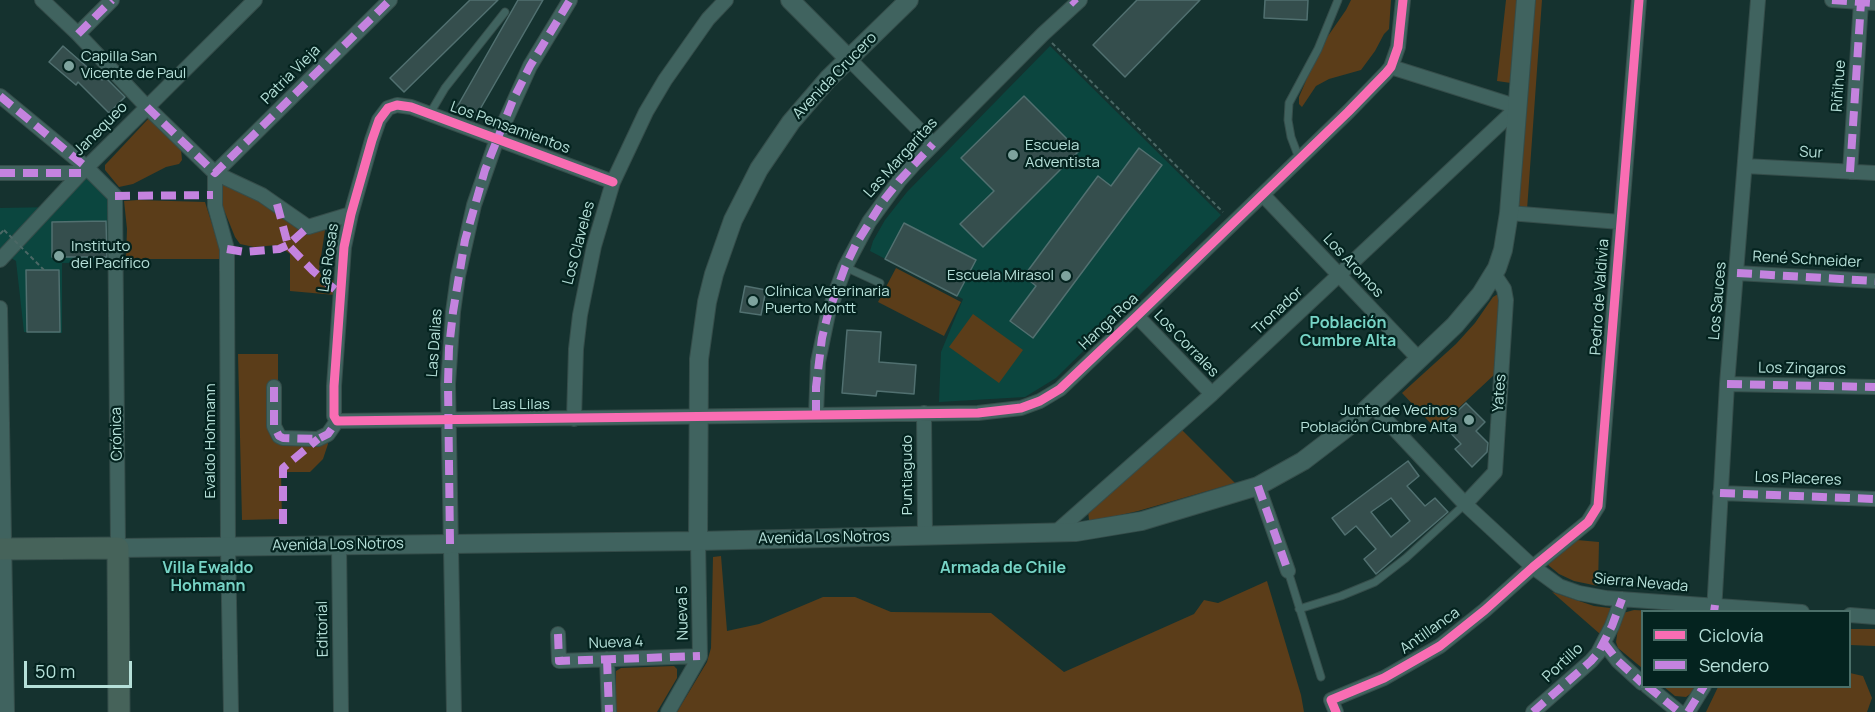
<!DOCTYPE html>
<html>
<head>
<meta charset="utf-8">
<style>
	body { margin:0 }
	#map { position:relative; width:1875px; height:712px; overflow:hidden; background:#15322f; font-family:Manrope,sans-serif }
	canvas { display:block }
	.legend { position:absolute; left:1641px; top:610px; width:210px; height:78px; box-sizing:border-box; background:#04231f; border:2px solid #4b6f69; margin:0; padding:8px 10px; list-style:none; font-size:18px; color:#b6e0d9 }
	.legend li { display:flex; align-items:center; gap:12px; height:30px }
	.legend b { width:30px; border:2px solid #4b6f69 }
	.scale { position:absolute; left:24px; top:661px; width:108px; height:27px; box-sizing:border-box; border:3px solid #b6e0d9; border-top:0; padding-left:8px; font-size:18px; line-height:21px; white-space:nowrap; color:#b6e0d9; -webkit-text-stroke:4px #04231f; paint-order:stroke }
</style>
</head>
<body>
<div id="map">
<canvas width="1875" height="712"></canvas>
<ul class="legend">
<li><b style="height:8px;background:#f96db3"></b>Ciclovía</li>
<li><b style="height:8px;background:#c483df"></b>Sendero</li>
</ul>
<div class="scale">50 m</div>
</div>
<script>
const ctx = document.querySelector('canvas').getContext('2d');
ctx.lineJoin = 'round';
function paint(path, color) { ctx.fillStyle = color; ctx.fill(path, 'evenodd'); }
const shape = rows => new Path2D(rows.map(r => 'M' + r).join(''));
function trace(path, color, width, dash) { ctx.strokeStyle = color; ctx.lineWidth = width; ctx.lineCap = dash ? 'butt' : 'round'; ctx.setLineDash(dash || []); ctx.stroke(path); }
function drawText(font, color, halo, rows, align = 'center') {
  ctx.font = font + ' Manrope,sans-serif'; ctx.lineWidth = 4.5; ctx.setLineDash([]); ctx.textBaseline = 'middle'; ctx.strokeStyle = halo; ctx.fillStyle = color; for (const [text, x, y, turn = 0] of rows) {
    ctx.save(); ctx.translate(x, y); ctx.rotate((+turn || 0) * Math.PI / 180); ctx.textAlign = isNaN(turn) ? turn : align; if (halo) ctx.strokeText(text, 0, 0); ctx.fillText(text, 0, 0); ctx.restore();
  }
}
const built = shape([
	[1050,46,1221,215,1056,378,1025,397,939,402,941,352,963,299,870,251,873,241,885,220,907,192],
	[89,176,108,199,109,262,62,263,62,333,24,332,16,261,0,251,0,208,57,207]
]);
const green = shape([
	[1351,0,1391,0,1389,29,1384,34,1375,51,1361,70,1329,79,1316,86,1302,107,1299,104,1299,97,1308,76,1328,36,1346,10],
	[1506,0,1518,0,1511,83,1497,81],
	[1533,0,1542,0,1527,210,1522,208,1518,204],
	[150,117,181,149,182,160,179,164,166,167,133,184,119,187,105,170,105,165],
	[222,182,325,230,319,270,321,274,336,282,335,295,290,291,290,254,278,245,254,247,240,244,235,237,222,205],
	[138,200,205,202,219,246,220,259,126,259,127,229,124,201],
	[896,268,961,302,944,336,878,302],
	[1498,294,1502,302,1494,375,1436,429,1402,393,1456,344,1475,323,1493,297],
	[973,314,1023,350,999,383,949,347],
	[238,354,278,354,278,380,271,382,271,432,327,441,328,444,323,459,310,472,281,472,282,519,242,520],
	[1181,429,1235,483,1138,511,1094,521,1089,520,1088,511],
	[1577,540,1599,542,1598,586,1574,581,1559,574,1547,564,1569,544],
	[721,556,727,631,759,624,823,597,855,597,891,612,991,613,1064,672,1194,614,1204,600,1218,603,1267,581,1301,695,1304,712,677,712,707,662,711,648,713,557],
	[1552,592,1594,606,1610,608,1612,610,1612,614,1600,634],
	[1634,610,1653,611,1642,612,1642,668,1618,648,1616,642,1619,621,1623,613],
	[1850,629,1875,629,1875,646,1850,645],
	[674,666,677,669,677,678,657,712,616,712,616,671,621,668],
	[1850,673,1863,676,1872,698,1867,712,1706,712,1718,687,1850,686],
	[1664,687,1695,687,1693,692,1686,697,1675,696]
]);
const building = shape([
	[470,0,498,0,404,92,390,78,470,0],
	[518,0,543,0,475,118,457,107,518,0],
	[1137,0,1200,0,1125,77,1093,45,1137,0],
	[1265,0,1308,0,1307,20,1264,18,1265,0],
	[63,46,102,80,105,77,125,97,109,113,78,82,76,85,49,62,63,46],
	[1024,96,1079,151,983,247,960,224,994,191,961,158,1024,96],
	[1139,148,1162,165,1033,338,1010,321,1036,286,1024,276,1098,176,1111,186,1139,148],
	[106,221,107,257,52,257,52,222,106,221],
	[904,223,976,260,957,296,885,259,904,223],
	[26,270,59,270,60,332,27,332,26,270],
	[745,286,766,290,761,315,740,312,745,286],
	[847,330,881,332,879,362,916,365,914,394,877,391,876,396,842,393,847,330],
	[1466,403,1485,422,1476,431,1488,443,1487,452,1472,467,1455,449,1461,444,1443,425,1466,403],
	[1408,461,1419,476,1407,486,1425,506,1435,498,1448,512,1376,574,1364,559,1376,549,1356,526,1345,535,1332,518,1408,461],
	[1391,498,1410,521,1391,537,1371,512,1391,498]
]);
const path = shape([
	[1052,43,1223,212],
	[0,234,4,230]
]);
const lane = shape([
	[429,115,445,88,505,12],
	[1299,158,1291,137,1288,120,1289,103,1318,49,1338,0],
	[845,267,880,283],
	[1288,571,1321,677],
	[1299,609,1341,596,1375,582,1406,558,1465,504]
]);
const street = shape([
	[42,0,78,34,147,107,215,173,262,195,308,227,351,214],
	[1832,0,1875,3],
	[78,34,112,0],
	[849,59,933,144],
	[0,96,86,167,115,196,118,548],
	[1745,166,1875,173],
	[1850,172,1861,2],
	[0,173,81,173],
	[215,173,215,206,227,249,227,263,228,546,231,712],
	[215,173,390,0],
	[613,182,411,107,397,105,388,108,379,120,372,140,351,214,344,247,334,386,334,416,337,421,978,413,1021,408,1040,401,1060,389,1137,316,1348,112,1386,73,1391,67,1398,47,1403,0],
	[1263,195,1419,359],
	[1509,213,1620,222],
	[0,260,81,173,255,0],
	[1737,273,1875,281],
	[0,308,7,712],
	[1137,316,1212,394],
	[1727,384,1875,387],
	[274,387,274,426,279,436,283,438,318,439,328,434,337,421],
	[1372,405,1465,504,1533,567,1559,586,1579,593,1606,598,1802,612],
	[924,413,925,536],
	[816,415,818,362,828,314,845,267,869,222,899,181,916,162,1043,34,1080,0],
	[574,419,576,349,580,315,594,246,613,182,646,112,665,80,708,19,726,0],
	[1258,486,1288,571],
	[1720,493,1875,499],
	[1465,504,1495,472,1506,300,1504,289,1494,274],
	[1055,533,1212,394,1518,107,1391,67],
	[339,545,341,712],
	[1714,612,1727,384,1758,0],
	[1850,615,1875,617],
	[558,634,559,661,700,656],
	[1604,643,1618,661,1642,683],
	[607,659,609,712],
	[1647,686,1679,712],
	[454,712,448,384,453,312,458,276,474,205,497,139,530,66,570,0],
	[668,712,700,656,698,541],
	[1336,712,1331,700,1384,678,1440,646,1485,610,1533,567,1588,522,1598,506,1639,0],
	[1533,712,1591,661,1598,653,1612,626,1622,599],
	[1688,712,1704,686]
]);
const secondary = shape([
	[790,0,849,59],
	[698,541,699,359,707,302,714,274,733,220,759,169,791,122,828,79,909,0],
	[118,548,698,541,1076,532,1142,521,1258,486,1303,461,1350,425,1455,325,1481,294,1497,268,1503,250,1509,213,1526,0]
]);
const primary = shape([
	[0,549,118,548,119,712]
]);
const pathBridge = shape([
	[4,230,44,270]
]);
const quiet = shape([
	[1072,0,1076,4],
	[1832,0,1875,3],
	[78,34,112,0],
	[0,96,86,167],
	[147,107,215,173,390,0],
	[1850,172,1861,2],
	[0,173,81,173],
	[115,196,213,195],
	[277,204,288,245,313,271,339,293],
	[227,249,245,252,279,249,288,245,308,227],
	[1737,273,1875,281],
	[1727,384,1875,387],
	[274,387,274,426,279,436,283,438,318,439,328,434,337,421],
	[816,415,816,387,822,338,828,314,845,267,856,244,883,201,899,181,933,144],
	[1258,486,1288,571],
	[1720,493,1875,499],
	[283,524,283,468,318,439],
	[450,544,448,384,449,348,453,312,465,240,485,170,513,100,530,66,570,0],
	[1714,612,1715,605],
	[558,634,559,661,700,656],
	[1604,643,1618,661,1642,683],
	[607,659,609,712],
	[1647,686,1679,712],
	[1533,712,1591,661,1598,653,1612,626,1622,599],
	[1688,712,1704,686]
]);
const cycleway = shape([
	[613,182,411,107,397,105,388,108,379,120,372,140,351,214,344,247,334,386,334,416,337,421,978,413,1021,408,1040,401,1060,389,1137,316,1348,112,1386,73,1391,67,1398,47,1403,0],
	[1336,712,1331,700,1384,678,1440,646,1485,610,1533,567,1588,522,1598,506,1639,0]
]);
const markers = [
	[69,66,6,"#7ea39e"],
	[1013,155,6,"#7ea39e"],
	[59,256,6,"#7ea39e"],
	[1066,276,6,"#7ea39e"],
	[753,301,6,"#7ea39e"],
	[1469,420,6,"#7ea39e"]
];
const poiNames = [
	["Capilla San",81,57],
	["Vicente de Paul",81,74],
	["Escuela",1025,146],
	["Adventista",1025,163],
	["Instituto",71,247],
	["del Pacífico",71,264],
	["Escuela Mirasol",1054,276,"right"],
	["Clínica Veterinaria",765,292],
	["Puerto Montt",765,309],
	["Junta de Vecinos",1457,411,"right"],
	["Población Cumbre Alta",1457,428,"right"]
];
const streetNames = [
	["Patria Vieja",291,75,-45],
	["Avenida Crucero",835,76,-46],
	["Riñihue",1839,86,-86],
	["Los Pensamientos",510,128,20],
	["Janequeo",101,129,-45],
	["Sur",1811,153,3],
	["Las Margaritas",901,158,-48],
	["Los Claveles",579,243,-75],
	["Las Rosas",329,258,-82],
	["René Schneider",1807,260,3],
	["Los Aromos",1353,266,47],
	["Pedro de Valdivia",1600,297,-86],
	["Los Sauces",1718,301,-85],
	["Tronador",1278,311,-43],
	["Hanga Roa",1109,322,-43],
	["Las Dalias",435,343,-86],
	["Los Corrales",1186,344,46],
	["Los Zingaros",1802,369,1],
	["Yates",1500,393,-86],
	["Las Lilas",521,405],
	["Crónica",117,434,-91],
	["Evaldo Hohmann",211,441,-90],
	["Puntiagudo",908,475,-90],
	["Los Placeres",1798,479,2],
	["Avenida Los Notros",824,538,-1],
	["Avenida Los Notros",338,545,-1],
	["Sierra Nevada",1641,583,5],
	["Nueva 5",683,613,-91],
	["Editorial",323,629,-91],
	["Antillanca",1430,631,-35],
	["Nueva 4",616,643,-2],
	["Portillo",1563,663,-43]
];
const neighbourhoodNames = [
	["Población",1348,324],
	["Cumbre Alta",1348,342],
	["Villa Ewaldo",208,569],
	["Hohmann",208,587],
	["Armada de Chile",1003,569]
];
paint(built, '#0b463f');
paint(green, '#5b3d19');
paint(building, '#354e4d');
trace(building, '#517070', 1.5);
trace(lane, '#354d4a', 9);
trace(street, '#354d4a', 16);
trace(secondary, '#354d4a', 20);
trace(primary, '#354d4a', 23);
trace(path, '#4b6865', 2, [4.5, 3]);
trace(lane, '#40635f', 7);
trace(street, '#40635f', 14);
trace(secondary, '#40635f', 18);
trace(primary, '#46635a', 21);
trace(pathBridge, '#4b6865', 2, [4.5, 3]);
trace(quiet, '#c483df', 8, [15, 8]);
trace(cycleway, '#f96db3', 9);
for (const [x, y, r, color] of markers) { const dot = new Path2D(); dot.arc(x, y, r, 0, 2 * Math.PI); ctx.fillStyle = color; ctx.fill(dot); trace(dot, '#04231f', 2); }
drawText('15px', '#b6e0d9', '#04231f', poiNames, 'left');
drawText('15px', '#b6e0d9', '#04231f', streetNames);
drawText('bold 16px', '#77d4c6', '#04231f', neighbourhoodNames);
</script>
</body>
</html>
